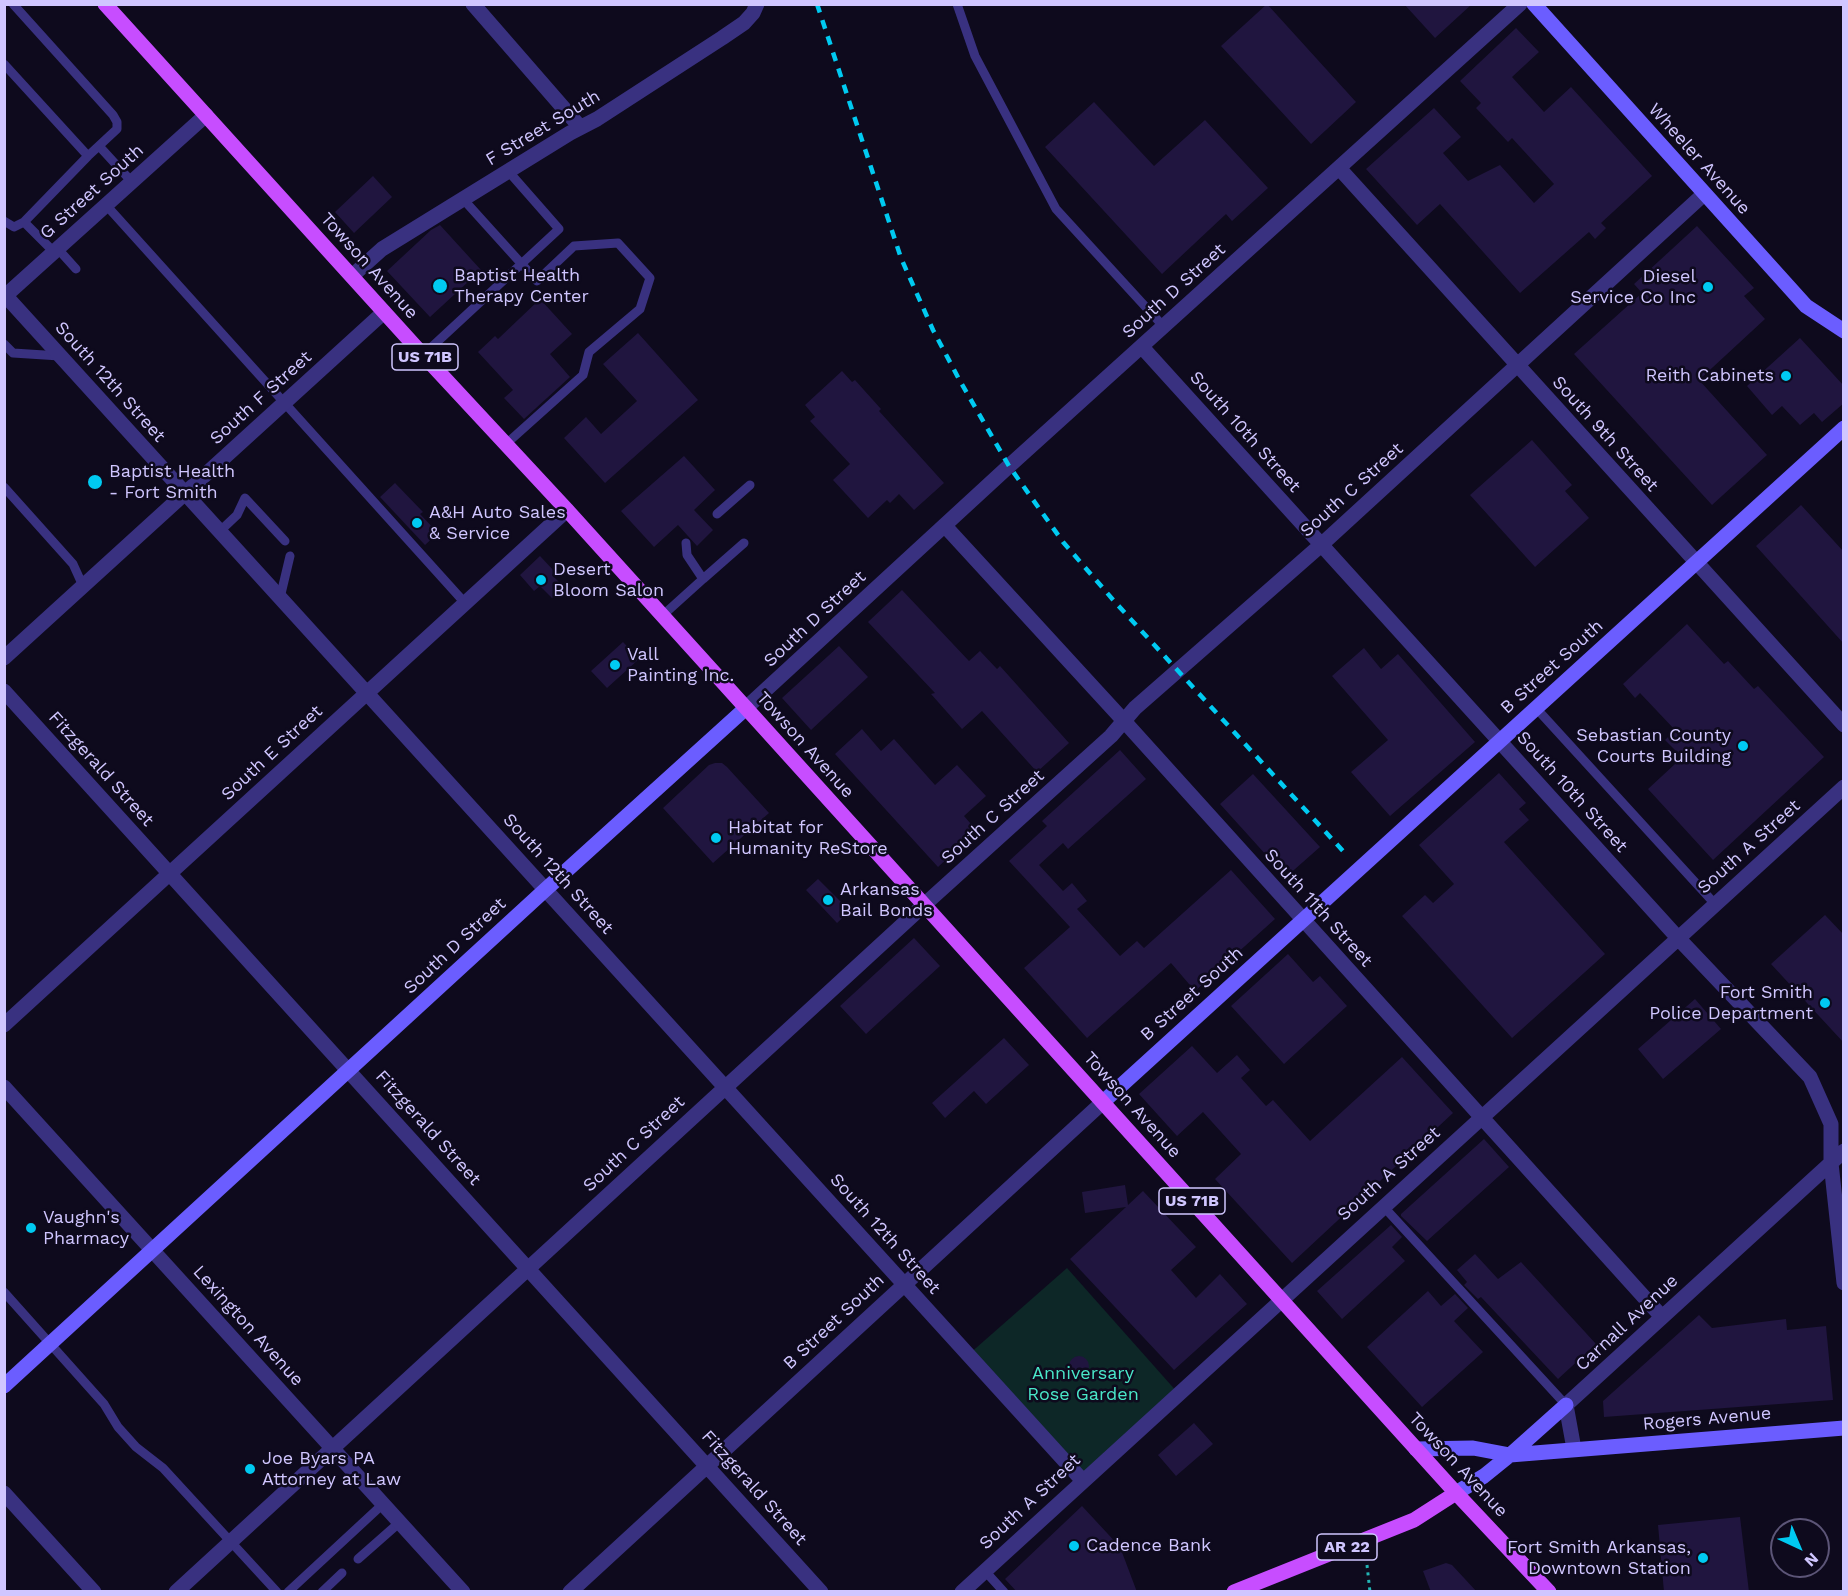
<!DOCTYPE html>
<html>
<head>
<meta charset="utf-8">
<style>
	body { margin:0 }
	#map { position:relative; width:1848px; height:1596px; overflow:hidden; background:#0e0a1d; font-family:"Work Sans",sans-serif }
	canvas { display:block }
	.frame { position:absolute; inset:0; border:6px solid #d0c6ff; pointer-events:none }
	.north { position:absolute; left:1770px; top:1518px; width:60px; height:60px; box-sizing:border-box; background:#0e0a1d; border:2px solid #5c5577; border-radius:50%; rotate:136deg; font-size:16px; font-weight:700; line-height:24px; text-align:center; color:#d0c6ff }
	.north::after { content:''; display:block; margin:auto; width:21px; height:27px; background:#00caf1; clip-path:polygon(50% 0,100% 100%,50% 72%,0 100%) }
</style>
</head>
<body>
<div id="map">
<canvas width="1848" height="1596"></canvas>
<div class="frame"></div>
<div class="north">N</div>
</div>
<script>
const ctx = document.querySelector('canvas').getContext('2d');
ctx.lineJoin = 'round';
function paint(path, color) { ctx.fillStyle = color; ctx.fill(path, 'evenodd'); }
const shape = rows => new Path2D(rows.map(r => 'M' + r).join(''));
function trace(path, color, width, dash) { ctx.strokeStyle = color; ctx.lineWidth = width; ctx.lineCap = dash ? 'butt' : 'round'; ctx.setLineDash(dash || []); ctx.stroke(path); }
function drawText(font, color, halo, rows, align = 'center') {
  ctx.font = font + ' "Work Sans",sans-serif'; ctx.lineWidth = 5; ctx.setLineDash([]); ctx.textBaseline = 'middle'; ctx.strokeStyle = halo; ctx.fillStyle = color; for (const [text, x, y, turn = 0] of rows) {
    ctx.save(); ctx.translate(x, y); ctx.rotate((+turn || 0) * Math.PI / 180); ctx.textAlign = isNaN(turn) ? turn : align; if (halo) ctx.strokeText(text, 0, 0); ctx.fillText(text, 0, 0); ctx.restore();
  }
}
const green = shape([
	[1067,1268,1178,1393,1083,1481,968,1355]
]);
const building = shape([
	[1267,4,1356,102,1311,144,1221,46],
	[1404,4,1472,4,1435,38],
	[1516,28,1539,52,1512,77,1544,112,1571,87,1652,176,1601,223,1606,228,1595,239,1589,232,1520,293,1440,204,1417,225,1366,169,1434,108,1461,137,1443,153,1468,181,1500,165,1534,203,1554,184,1512,138,1508,142,1476,108,1481,103,1460,81],
	[1094,102,1154,166,1205,120,1268,188,1232,221,1226,214,1162,274,1045,147],
	[373,176,392,197,354,233,335,212],
	[440,225,481,270,430,317,387,271,431,230],
	[1697,226,1754,288,1744,296,1765,319,1699,380,1767,455,1712,505,1574,354,1642,293,1634,284],
	[540,299,572,334,550,354,570,377,524,419,504,398,513,390,478,352,495,336,498,339],
	[638,333,698,400,605,483,564,438,586,417,601,434,637,401,603,364],
	[1800,338,1844,386,1844,403,1822,422,1814,413,1800,425,1782,406,1772,415,1747,386],
	[842,371,852,382,855,380,881,409,879,411,944,483,914,510,899,494,890,503,887,500,868,518,833,480,850,464,810,421,815,417,805,405],
	[1532,440,1572,485,1565,491,1589,518,1535,567,1470,495],
	[684,456,715,490,694,510,713,530,697,546,678,525,654,547,621,511],
	[395,483,423,512,420,514,438,533,425,545,380,497],
	[1801,505,1844,552,1844,644,1756,546],
	[540,556,555,572,552,575,564,587,552,598,540,586,534,591,520,575],
	[902,590,969,661,980,651,997,669,1000,666,1069,743,1037,772,982,711,962,729,931,694,935,693,868,622],
	[1687,624,1724,664,1728,661,1754,689,1758,686,1824,757,1713,860,1648,789,1675,764,1671,759,1678,753,1665,740,1675,730,1640,693,1635,698,1623,684],
	[623,642,639,659,607,688,591,671],
	[839,646,868,677,811,730,782,698],
	[1364,648,1381,669,1398,654,1475,742,1390,816,1351,772,1388,740,1332,676],
	[862,729,881,751,894,739,935,785,957,765,986,796,964,816,977,831,938,867,835,754],
	[1120,750,1146,779,1068,849,1063,843,1039,865,1063,891,1072,883,1087,901,1077,909,1120,956,1137,941,1144,948,1231,870,1275,919,1195,991,1171,963,1087,1038,1024,968,1070,927,1009,861,1047,826,1042,821],
	[715,763,722,763,727,767,769,813,713,863,663,808,709,765],
	[1499,773,1526,803,1519,809,1529,820,1504,842,1605,954,1512,1038,1402,916,1425,895,1433,903,1454,884,1419,845],
	[1253,774,1320,847,1286,877,1220,804],
	[818,879,850,911,837,923,806,890],
	[1825,915,1844,935,1844,1043,1771,964],
	[914,938,940,966,866,1034,840,1006],
	[1288,954,1313,982,1320,976,1347,1006,1284,1064,1231,1006],
	[1695,999,1721,1029,1663,1079,1638,1049],
	[1004,1038,1029,1065,986,1104,974,1091,945,1118,932,1103],
	[1192,1046,1217,1073,1237,1055,1250,1070,1241,1078,1266,1106,1273,1100,1310,1141,1402,1057,1453,1113,1292,1263,1215,1179,1241,1154,1203,1112,1177,1136,1139,1094],
	[1484,1139,1509,1167,1427,1241,1401,1216,1401,1214],
	[1125,1185,1128,1205,1143,1191,1196,1247,1171,1270,1196,1298,1220,1274,1247,1304,1174,1370,1070,1259,1126,1207,1085,1213,1082,1192],
	[1391,1225,1402,1237,1392,1247,1405,1261,1342,1319,1317,1291],
	[1475,1254,1498,1279,1521,1262,1596,1344,1558,1379,1481,1297,1478,1299,1464,1285,1467,1282,1457,1270],
	[1428,1291,1441,1306,1455,1294,1468,1308,1454,1321,1483,1352,1422,1407,1367,1347],
	[1699,1315,1712,1328,1786,1319,1787,1330,1826,1326,1833,1400,1604,1417,1603,1401],
	'1069 1366a10 10 0 1 1 20 0a10 10 0 1 1-20 0Z',
	[1194,1423,1213,1444,1176,1476,1158,1455],
	[1082,1506,1120,1547,1137,1592,1017,1592,1005,1579],
	[1740,1517,1749,1592,1664,1592,1658,1525],
	[1446,1563,1452,1565,1477,1592,1431,1592,1423,1571]
]);
const path = shape([
	[1367,1565,1370,1592]
]);
const lane = shape([
	[957,4,975,56,1056,209,1164,327],
	[4,64,88,156,117,129,117,122,113,115,13,4],
	[99,146,132,182],
	[463,199,537,281,574,246,618,243,650,278,640,309,589,352,583,375,506,444],
	[106,205,465,603],
	[4,221,14,227,24,222,88,156],
	[24,222,54,252],
	[58,249,76,269],
	[4,344,13,353,60,356],
	[423,355,559,229,509,172],
	[4,487,73,564,83,586],
	[717,514,750,485],
	[219,532,237,515,245,498,285,541],
	[703,579,744,543],
	[280,598,290,556],
	[662,616,703,579,687,555,686,543],
	[1536,708,1715,904],
	[1383,1206,1566,1405],
	[4,1292,104,1404,118,1427,136,1447,163,1468,277,1592],
	[358,1559,400,1522],
	[985,1571,1004,1592],
	[288,1592,383,1504],
	[322,1592,342,1573]
]);
const street = shape([
	[473,4,580,127],
	[1339,168,1844,725],
	[352,276,382,249,570,133,597,119,722,38,744,23,753,13,757,4],
	[4,294,1083,1481],
	[4,297,206,115],
	[1142,347,1678,938,1810,1077,1831,1124,1831,1163,1844,1283],
	[945,526,1124,721,1662,1317],
	[4,658,384,312],
	[4,691,821,1592],
	[746,708,1009,466,1520,4],
	[4,1025,567,510],
	[4,1087,463,1592],
	[1574,1449,1566,1405,1844,1151],
	[4,1493,94,1592],
	[176,1592,924,905,1111,736,1135,708,1321,545,1704,194],
	[570,1592,1103,1102],
	[962,1592,1844,787]
]);
const secondary = shape([
	[1534,4,1806,306,1844,331],
	[1103,1102,1844,428],
	[4,1386,545,890,746,708],
	[1416,1449,1473,1448,1510,1455,1566,1405],
	[1456,1493,1484,1476,1510,1455,1844,1428]
]);
const primary = shape([
	[105,4,423,355,567,510,1456,1493,1549,1592],
	[1234,1592,1414,1520,1456,1493]
]);
const rail = shape([
	[817,4,901,258,933,330,960,381,1009,466,1063,542,1115,602,1343,851]
]);
const markers = [
	[440,286,8,"#00caf1"],
	[1708,287,6,"#00caf1"],
	[1786,376,6,"#00caf1"],
	[95,482,8,"#00caf1"],
	[417,523,6,"#00caf1"],
	[541,580,6,"#00caf1"],
	[615,665,6,"#00caf1"],
	[1743,746,6,"#00caf1"],
	[716,838,6,"#00caf1"],
	[828,900,6,"#00caf1"],
	[1825,1003,6,"#00caf1"],
	[31,1228,6,"#00caf1"],
	[250,1469,6,"#00caf1"],
	[1074,1546,6,"#00caf1"],
	[1703,1558,6,"#00caf1"]
];
const shields = [
	[425,357,66],
	[1192,1201,66],
	[1347,1547,60]
];
const shieldNames = [
	["US 71B",425,357],
	["US 71B",1192,1201],
	["AR 22",1347,1547]
];
const streetNames = [
	["F Street South",543,128,-31],
	["Wheeler Avenue",1699,159,48],
	["G Street South",92,192,-42],
	["Towson Avenue",369,266,48],
	["South D Street",1174,291,-42],
	["South 12th Street",110,382,48],
	["South F Street",261,398,-42],
	["South 10th Street",1245,432,48],
	["South 9th Street",1605,434,48],
	["South C Street",1352,490,-42],
	["South D Street",815,619,-43],
	["B Street South",1552,667,-42],
	["Towson Avenue",805,745,48],
	["South E Street",272,753,-43],
	["Fitzgerald Street",101,769,48],
	["South 10th Street",1572,792,48],
	["South C Street",993,817,-42],
	["South A Street",1749,847,-42],
	["South 12th Street",558,874,48],
	["South 11th Street",1318,908,48],
	["South D Street",455,946,-43],
	["B Street South",1192,994,-42],
	["Towson Avenue",1132,1105,48],
	["Fitzgerald Street",428,1128,48],
	["South C Street",634,1144,-43],
	["South A Street",1389,1174,-42],
	["South 12th Street",885,1234,48],
	["B Street South",834,1322,-43],
	["Carnall Avenue",1627,1323,-43],
	["Lexington Avenue",248,1326,48],
	["Rogers Avenue",1707,1419,-5],
	["Towson Avenue",1458,1465,47],
	["Fitzgerald Street",754,1488,48],
	["South A Street",1030,1502,-43]
];
const poiNames = [
	["Baptist Health",454,276],
	["Therapy Center",454,297],
	["Diesel",1696,277,"right"],
	["Service Co Inc",1696,298,"right"],
	["Reith Cabinets",1774,376,"right"],
	["Baptist Health",109,472],
	["- Fort Smith",109,493],
	["A&H Auto Sales",429,513],
	["& Service",429,534],
	["Desert",553,570],
	["Bloom Salon",553,591],
	["Vall",627,655],
	["Painting Inc.",627,676],
	["Sebastian County",1731,736,"right"],
	["Courts Building",1731,757,"right"],
	["Habitat for",728,828],
	["Humanity ReStore",728,849],
	["Arkansas",840,890],
	["Bail Bonds",840,911],
	["Fort Smith",1813,993,"right"],
	["Police Department",1813,1014,"right"],
	["Vaughn's",43,1218],
	["Pharmacy",43,1239],
	["Joe Byars PA",262,1459],
	["Attorney at Law",262,1480],
	["Cadence Bank",1086,1546],
	["Fort Smith Arkansas,",1691,1548,"right"],
	["Downtown Station",1691,1569,"right"]
];
const parkNames = [
	["Anniversary",1083,1374],
	["Rose Garden",1083,1395]
];
paint(green, '#0d2727');
paint(building, '#20153f');
trace(path, '#23b5b5', 3, [3, 4.5]);
trace(lane, '#393180', 9);
trace(street, '#393180', 15);
trace(secondary, '#6b5dff', 15);
trace(primary, '#c74dff', 15);
trace(rail, '#00caf1', 4.5, [9, 8]);
for (const [x, y, r, color] of markers) { const dot = new Path2D(); dot.arc(x, y, r, 0, 2 * Math.PI); ctx.fillStyle = color; ctx.fill(dot); trace(dot, '#0e0a1d', 2); }
for (const [x, y, w] of shields) { const box = new Path2D(); box.roundRect(x - w / 2, y - 13, w, 26, 4.5); ctx.fillStyle = '#0e0a1d'; ctx.fill(box); trace(box, '#d0c6ff', 1.5); }
drawText('bold 16px', '#d0c6ff', null, shieldNames);
drawText('18px', '#d0c6ff', '#0e0a1d', streetNames);
drawText('18px', '#d0c6ff', '#0e0a1d', poiNames, 'left');
drawText('18px', '#4ae7c9', '#0e0a1d', parkNames);
</script>
</body>
</html>
